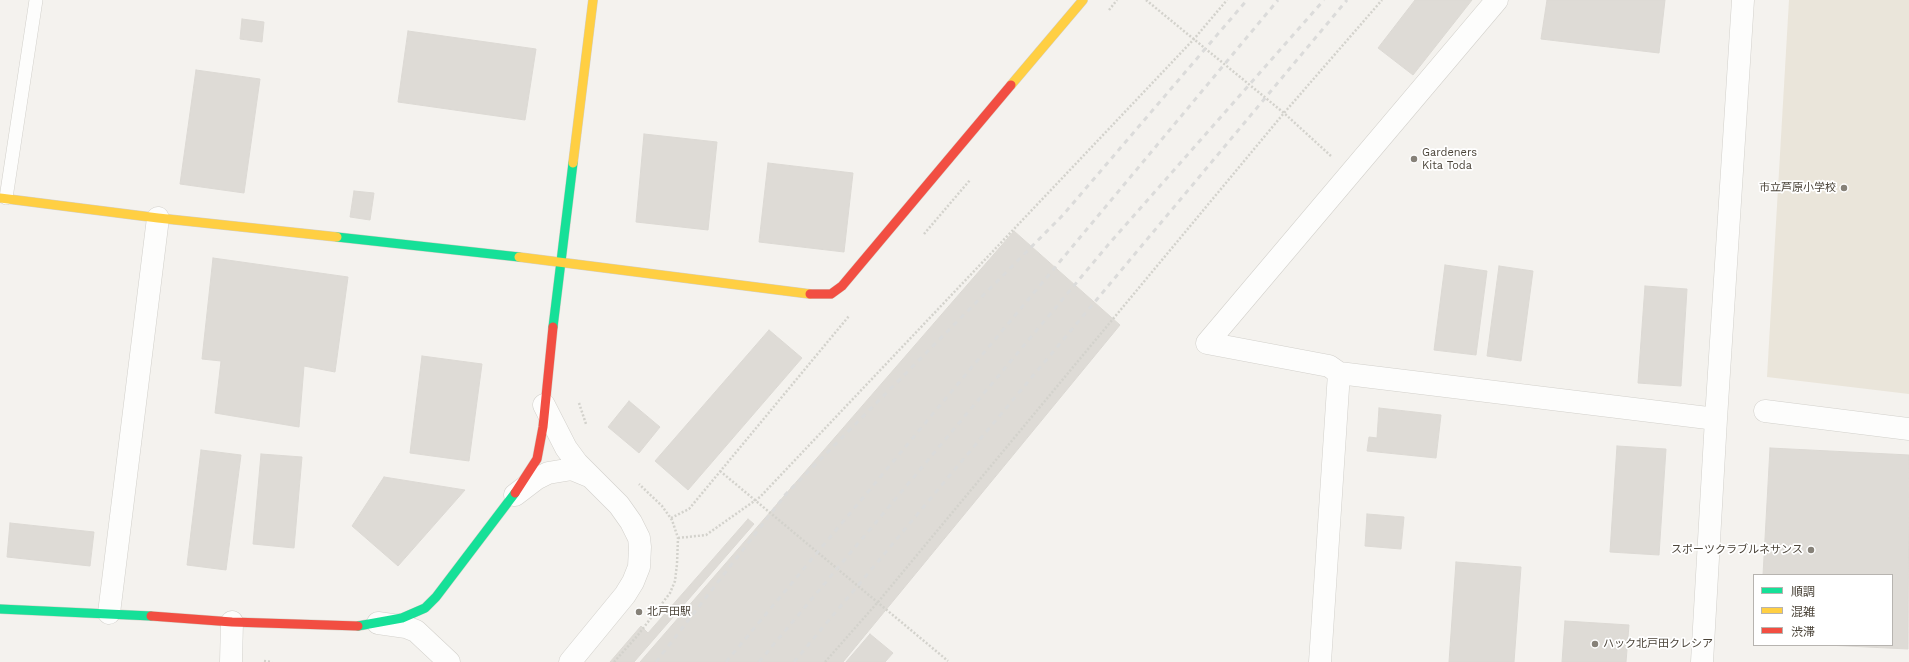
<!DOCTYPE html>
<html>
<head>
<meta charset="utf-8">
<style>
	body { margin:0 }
	#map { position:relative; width:1909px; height:662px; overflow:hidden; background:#f4f2ee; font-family:"Work Sans","Noto Sans JP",sans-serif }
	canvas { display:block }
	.legend { position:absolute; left:1753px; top:574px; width:140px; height:72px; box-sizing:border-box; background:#fff; border:1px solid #b7b4b0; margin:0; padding:5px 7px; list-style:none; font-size:12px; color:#4b4439 }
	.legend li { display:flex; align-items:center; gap:8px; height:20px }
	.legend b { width:20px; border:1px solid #b7b4b0 }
</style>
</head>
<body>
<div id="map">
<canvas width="1909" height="662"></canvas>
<ul class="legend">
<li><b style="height:5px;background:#16e098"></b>順調</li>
<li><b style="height:5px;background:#ffcf43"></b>混雑</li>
<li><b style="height:5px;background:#f24e42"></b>渋滞</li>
</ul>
</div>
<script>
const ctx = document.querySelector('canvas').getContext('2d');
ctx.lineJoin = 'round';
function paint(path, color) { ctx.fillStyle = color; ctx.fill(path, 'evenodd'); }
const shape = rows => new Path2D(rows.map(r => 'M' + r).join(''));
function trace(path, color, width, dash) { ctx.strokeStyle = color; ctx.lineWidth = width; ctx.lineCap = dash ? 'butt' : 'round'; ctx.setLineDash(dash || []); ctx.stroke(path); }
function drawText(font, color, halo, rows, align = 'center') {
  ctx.font = font + ' "Work Sans","Noto Sans JP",sans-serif'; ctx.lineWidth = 3.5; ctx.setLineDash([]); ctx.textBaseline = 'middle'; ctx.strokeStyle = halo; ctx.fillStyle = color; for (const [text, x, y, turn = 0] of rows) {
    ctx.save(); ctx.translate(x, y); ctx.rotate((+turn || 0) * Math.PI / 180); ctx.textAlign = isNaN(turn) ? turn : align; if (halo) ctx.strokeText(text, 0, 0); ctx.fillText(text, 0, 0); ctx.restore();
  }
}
const education = shape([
	[1789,0,1909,0,1909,394,1767,377]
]);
const building = shape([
	[1415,0,1472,0,1413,75,1378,48,1415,0],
	[1547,0,1665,0,1659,53,1541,39,1547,0],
	[242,19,264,22,262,42,240,39,242,19],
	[408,31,536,49,525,120,398,102,408,31],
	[196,70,260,79,244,193,180,184,196,70],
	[644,134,717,142,708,230,636,222,644,134],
	[768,163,853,173,844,252,759,242,768,163],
	[354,191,374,193,370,220,350,217,354,191],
	[1014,231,1120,325,843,662,640,662,1014,231],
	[213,258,348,277,335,372,304,366,299,427,215,413,221,361,202,359,213,258],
	[1445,265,1487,271,1476,355,1434,350,1445,265],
	[1499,266,1533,271,1521,361,1487,356,1499,266],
	[1645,286,1687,289,1681,386,1638,383,1645,286],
	[769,330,802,358,688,490,655,461,769,330],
	[422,356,482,364,469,461,410,453,422,356],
	[629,401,660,427,639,453,608,427,629,401],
	[1379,408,1441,415,1436,458,1367,451,1369,437,1377,438,1379,408],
	[1617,446,1666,449,1659,555,1610,552,1617,446],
	[1770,448,1909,455,1908,649,1826,645,1892,645,1892,575,1763,575,1770,448],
	[201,450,241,455,226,570,187,565,201,450],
	[261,454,302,457,294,548,253,544,261,454],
	[384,477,465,490,398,566,352,526,384,477],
	[1367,514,1404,517,1401,549,1365,546,1367,514],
	[748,519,754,524,634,662,610,662,641,626,648,633,748,519],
	[10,523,94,532,90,566,7,557,10,523],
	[1456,562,1521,567,1514,662,1449,662,1456,562],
	[1565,621,1629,625,1626,662,1562,662,1565,621],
	[870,634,893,653,885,662,846,662,870,634]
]);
const path = shape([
	[1146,0,1284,113,1331,156],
	[1109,10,1117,0],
	[924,234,970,180],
	[579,403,586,424],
	[720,471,948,661],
	[671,518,689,509,849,316],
	[678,538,706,535,760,497,1194,39,1227,0],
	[264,661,272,662],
	[614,662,638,635,670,593,675,581,677,564,678,538,672,520,662,506,639,484],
	[825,662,878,602,1284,113,1382,0]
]);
const lane = shape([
	[6,198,36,0]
]);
const street = shape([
	[1497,0,1207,343,1329,366,1339,373,1716,419],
	[544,405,566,448,577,463,619,505,631,522,639,538,640,547,639,567,633,582,625,595,570,662],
	[1765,411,1909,429],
	[515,495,536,479,548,473,572,469,589,476],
	[109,613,158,218],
	[378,623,406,627,416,631,449,662],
	[231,662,232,622],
	[1320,662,1339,373],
	[1702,662,1716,419,1743,0]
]);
const fast = shape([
	[337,237,519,257],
	[553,327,573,163],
	[0,609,151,616],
	[358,626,402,618,425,608,436,597,515,493]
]);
const slow = shape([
	[1011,85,1083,0],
	[573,163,593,0],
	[0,198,158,218,337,237],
	[519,257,810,294]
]);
const jam = shape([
	[810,294,831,294,842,286,1011,85],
	[515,493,537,459,543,427,553,327],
	[151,616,232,622,358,626]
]);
const rail = shape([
	[656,662,786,494,1063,215,1247,0],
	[726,662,1278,0],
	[759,662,1108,245,1324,0],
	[794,662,1347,0]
]);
const markers = [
	[1414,159,4,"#868178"],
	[1844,188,4,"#868178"],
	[1811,550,4,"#868178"],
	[639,612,4,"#868178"],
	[1595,644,4,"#868178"]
];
const poiNames = [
	["Gardeners",1422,153],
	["Kita Toda",1422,166],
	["市立芦原小学校",1836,188,"right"],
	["スポーツクラブルネサンス",1803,550,"right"],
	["北戸田駅",647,612],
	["ハック北戸田クレシア",1603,644]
];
paint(education, '#eae5da');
paint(building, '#dedbd6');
trace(building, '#dcd9d4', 1);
trace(lane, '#d2d0cb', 14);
trace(street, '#d2d0cb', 23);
trace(fast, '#d3cfc5', 10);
trace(slow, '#d3cfc5', 10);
trace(jam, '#d3cfc5', 10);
trace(path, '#d3d2cc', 2.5, [2, 2]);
trace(lane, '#fdfdfc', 13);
trace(street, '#fdfdfc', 22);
trace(fast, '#16e098', 9);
trace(slow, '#ffcf43', 9);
trace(jam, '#f24e42', 9);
trace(rail, '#dbdbda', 3, [5, 5]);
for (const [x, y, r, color] of markers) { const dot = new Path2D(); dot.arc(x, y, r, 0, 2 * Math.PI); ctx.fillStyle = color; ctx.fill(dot); trace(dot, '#fff', 1.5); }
drawText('11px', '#4b4439', '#fff', poiNames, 'left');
</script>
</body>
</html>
